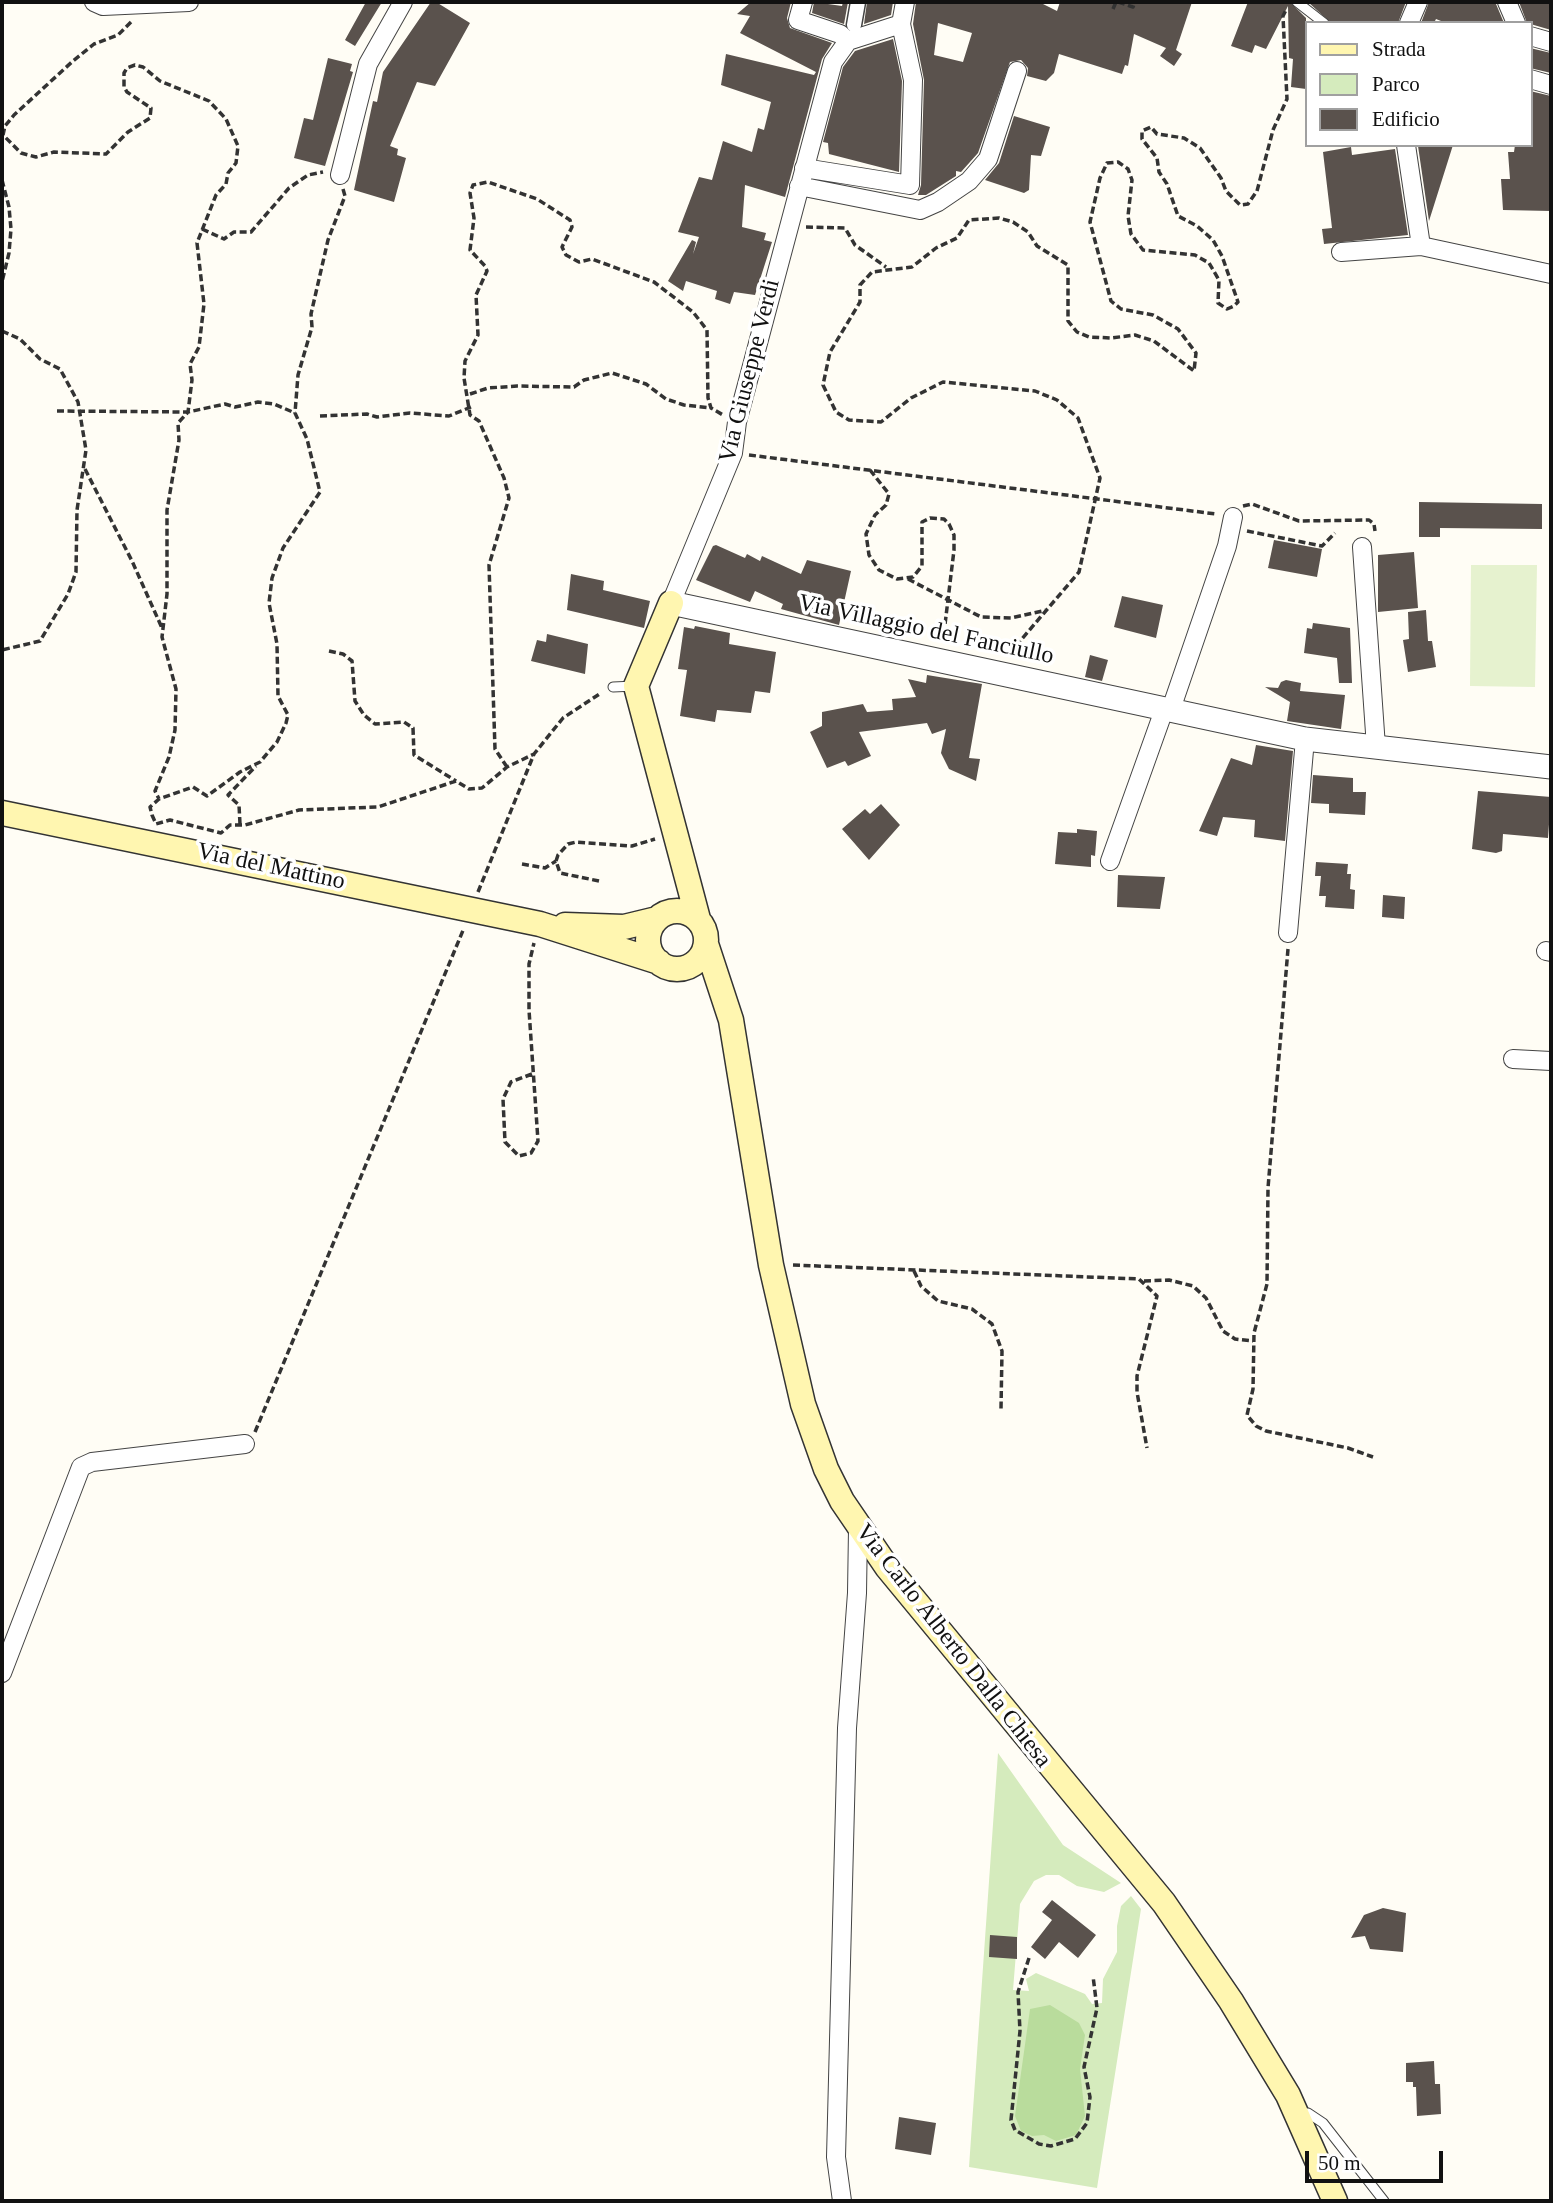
<!DOCTYPE html>
<html>
<head>
<meta charset="utf-8">
<style>
	body { margin:0 }
	#map { position:relative; width:1553px; height:2203px; overflow:hidden; background:#fffdf5; font-family:Georgia,serif }
	canvas { display:block }
	.frame { position:absolute; inset:0; border:4px solid #111; pointer-events:none }
	.legend { position:absolute; left:1305px; top:21px; width:228px; height:126px; box-sizing:border-box; background:#fff; border:2px solid #a0a0a0; margin:0; padding:9px 12px; list-style:none; font-size:21px; color:#111 }
	.legend li { display:flex; align-items:center; gap:14px; height:35px }
	.legend b { width:35px; border:2px solid #a0a0a0 }
	.scale { position:absolute; left:1305px; top:2151px; width:138px; height:32px; box-sizing:border-box; border:4px solid #111; border-top:0; padding-left:9px; font-size:21px; line-height:24px; white-space:nowrap; color:#111; -webkit-text-stroke:5px #fff; paint-order:stroke }
</style>
</head>
<body>
<div id="map">
<canvas width="1553" height="2203"></canvas>
<div class="frame"></div>
<ul class="legend">
<li><b style="height:9px;background:#fff6b0"></b>Strada</li>
<li><b style="height:19px;background:#d5ebbd"></b>Parco</li>
<li><b style="height:19px;background:#5a524d"></b>Edificio</li>
</ul>
<div class="scale">50 m</div>
</div>
<script>
const ctx = document.querySelector('canvas').getContext('2d');
ctx.lineJoin = 'round';
function paint(path, color) { ctx.fillStyle = color; ctx.fill(path, 'evenodd'); }
const shape = rows => new Path2D(rows.map(r => 'M' + r).join(''));
function trace(path, color, width, dash) { ctx.strokeStyle = color; ctx.lineWidth = width; ctx.lineCap = dash ? 'butt' : 'round'; ctx.setLineDash(dash || []); ctx.stroke(path); }
function drawText(font, color, halo, rows, align = 'center') {
  ctx.font = font + ' Georgia,serif'; ctx.lineWidth = 7; ctx.setLineDash([]); ctx.textBaseline = 'middle'; ctx.strokeStyle = halo; ctx.fillStyle = color; for (const [text, x, y, turn = 0] of rows) {
    ctx.save(); ctx.translate(x, y); ctx.rotate((+turn || 0) * Math.PI / 180); ctx.textAlign = isNaN(turn) ? turn : align; if (halo) ctx.strokeText(text, 0, 0); ctx.fillText(text, 0, 0); ctx.restore();
  }
}
const green = shape([
	[998,1753,1063,1845,1121,1883,1104,1892,1077,1886,1059,1875,1046,1875,1034,1881,1020,1904,1013,1990,1029,1991,1026,1979,1036,1973,1085,1994,1092,2004,1102,2003,1103,1979,1117,1952,1117,1926,1121,1906,1131,1896,1141,1909,1097,2188,969,2167]
]);
const forest = shape([
	[1050,2005,1079,2023,1085,2035,1080,2069,1085,2116,1076,2135,1056,2141,1044,2135,1032,2136,1021,2131,1015,2116,1030,2009]
]);
const pitch = shape([
	[1471,565,1537,565,1535,687,1470,686]
]);
const building = shape([
	[366,2,382,2,355,46,345,40],
	[431,2,436,2,470,23,435,86,417,82,390,146,398,149,397,155,406,158,394,202,354,190,373,101,377,102,383,72],
	[751,2,791,2,787,18,790,28,832,43,822,59,785,197,745,185,742,227,766,233,764,240,772,242,755,295,734,292,730,304,715,299,717,291,686,281,683,291,668,281,692,240,696,242,693,254,699,237,678,232,699,177,712,180,723,141,752,152,758,128,764,130,771,102,721,85,726,54,814,75,816,72,740,33,750,16,737,14],
	[814,2,842,6,843,2,848,2,844,24,812,13],
	[867,2,893,2,891,15,864,24],
	[916,2,1039,2,1057,11,1060,2,1192,2,1176,50,1182,54,1174,66,1160,56,1166,48,1134,34,1128,66,1125,65,1122,74,1059,54,1054,73,1046,81,1027,76,1028,68,1021,60,1010,62,978,153,961,172,956,171,956,176,926,195,918,195,921,185,924,80,913,24],
	[938,23,972,33,963,62,934,55],
	[1248,2,1290,2,1306,18,1306,89,1291,87,1293,59,1289,58,1288,6,1266,49,1255,45,1252,53,1231,46],
	[1308,2,1406,2,1398,23,1331,23],
	[1429,2,1490,2,1496,4,1504,23,1446,23,1436,19,1434,23,1421,23],
	[1519,2,1551,2,1551,30,1527,23],
	[893,39,902,81,899,172,829,154,828,143,823,142,843,67,855,51],
	[1530,48,1551,53,1551,73,1530,68],
	[328,58,352,64,350,71,353,72,325,166,294,158,304,118,313,120],
	[1530,91,1551,96,1551,211,1503,210,1501,179,1510,179,1508,152,1514,152,1515,145,1530,145],
	[1014,116,1050,127,1041,156,1031,155,1029,190,1024,193,985,180,999,163],
	[1418,145,1453,145,1429,221,1418,146],
	[1351,147,1352,155,1395,149,1408,235,1324,244,1322,229,1332,228,1323,152],
	[1419,502,1542,504,1542,529,1440,528,1440,537,1419,537],
	[1274,540,1322,549,1317,577,1268,568],
	[716,545,745,558,747,554,760,561,762,556,801,574,807,560,851,571,839,625,781,609,783,604,755,591,750,602,696,580,713,546],
	[1414,552,1418,608,1378,612,1378,555],
	[571,574,604,581,603,590,650,601,644,628,567,610],
	[1122,596,1163,605,1156,638,1114,627],
	[1426,610,1428,641,1432,641,1436,667,1408,672,1403,640,1409,639,1408,612],
	[1313,623,1350,628,1352,683,1339,683,1337,658,1304,653,1307,628,1312,629],
	[695,626,730,633,729,644,776,652,770,693,755,691,751,713,717,710,715,722,680,716,687,670,678,669,684,627,694,629],
	[547,634,588,644,585,674,531,661,537,640,546,642],
	[1090,655,1108,660,1102,681,1085,677],
	[927,675,982,684,969,758,980,759,976,781,949,769,941,753,946,729,932,734,927,723,859,732,871,756,848,766,845,761,827,768,810,732,822,726,822,712,863,704,867,712,893,710,892,699,916,697,908,679,926,683],
	[1286,680,1301,683,1300,691,1345,695,1341,729,1287,721,1290,702,1265,687,1278,688,1281,682],
	[1256,745,1293,751,1285,841,1254,837,1255,820,1223,817,1217,836,1199,831,1231,758,1252,765],
	[1313,775,1353,778,1353,792,1366,792,1365,815,1329,813,1329,804,1311,803],
	[1478,791,1551,797,1548,838,1503,834,1502,851,1496,853,1472,849],
	[881,804,900,825,869,860,842,829,865,809,870,814],
	[1077,829,1097,831,1095,856,1091,855,1091,867,1055,864,1058,832,1077,833],
	[1316,862,1348,864,1347,874,1351,874,1350,889,1355,890,1354,909,1325,907,1326,896,1319,896,1321,876,1315,876],
	[1118,875,1165,877,1160,909,1117,907],
	[1383,895,1405,897,1404,919,1382,917],
	[1052,1900,1096,1935,1078,1958,1059,1942,1045,1959,1031,1947,1052,1920,1042,1912],
	[1383,1908,1406,1913,1403,1952,1370,1949,1365,1936,1351,1938,1364,1915],
	[990,1935,1017,1937,1017,1959,989,1957],
	[1434,2061,1435,2084,1440,2084,1441,2114,1417,2116,1416,2087,1413,2087,1413,2082,1406,2082,1406,2063],
	[899,2117,936,2123,931,2155,895,2149]
]);
const path = shape([
	[1118,2,1133,7,1135,2],
	[1113,9,1116,2],
	[131,22,118,35,94,44,73,61,14,115,5,126,3,135,21,153,36,157,54,152,106,154,128,132,150,118,151,108,127,92,124,87,124,73,127,68,135,65,143,67,160,81,209,101,226,119,238,146,236,163,228,173,226,184,216,195,197,243,204,304,199,347,190,364,192,380,188,412,178,423,179,440,167,510,167,594,162,637,176,689,175,730,169,757,155,791,159,799],
	[2,180,9,207,11,229,9,253,2,282],
	[343,189,345,196,328,240,311,314,312,327,298,375,295,413,307,439,320,492,283,548,272,578,269,603,277,644,278,696,288,715,286,723,277,742,260,762,240,772,207,796,193,787,159,799,150,807,152,815,156,824,170,820,221,833,230,825,245,825,299,810,378,807,456,781,469,789,482,788,507,767,534,754],
	[806,227,845,228,855,245,886,267],
	[202,229,224,239,234,232,251,232,289,188,308,175,323,172],
	[2,331,20,339,40,359,60,369,78,402,86,450,77,510,76,572,68,594,40,641,2,650],
	[470,394,488,388,517,386,574,387,584,380,612,373,646,384,666,399,684,405,711,408],
	[57,411,188,412,225,404,235,407,258,402,274,404,295,413],
	[320,416,367,414,377,417,410,413,449,416,471,407],
	[749,455,1216,514],
	[85,469,132,561,162,628],
	[870,470,889,494,886,505,875,515,866,534,869,555,879,570,897,579,913,577,922,566,922,522,930,518,944,519,949,524,954,535,954,550,943,641],
	[1243,506,1252,504,1299,521,1369,520,1374,524,1375,531],
	[1247,531,1322,546,1335,533],
	[908,579,981,617,1011,618,1047,610],
	[329,651,343,654,352,661,355,701,364,715,375,724,404,722,413,728,414,755,456,781],
	[1009,654,1079,572,1100,478,1078,418,1057,400,1035,391,943,382,911,398,881,422,849,420,836,412,823,385,830,352,860,302,860,285,872,272,912,267,936,248,957,238,969,220,999,218,1013,222,1028,232,1037,246,1068,265,1068,321,1077,332,1089,337,1111,338,1135,335,1154,341,1194,371,1196,353,1178,329,1153,315,1121,309,1111,301,1090,222,1100,178,1107,163,1118,162,1128,169,1132,180,1128,216,1131,234,1143,250,1195,255,1209,263,1219,280,1218,303,1227,309,1234,306,1238,302,1222,256,1213,240,1197,226,1178,216,1167,184,1159,172,1157,158,1142,139,1142,131,1151,127,1157,134,1184,138,1200,148,1221,178,1226,191,1240,205,1248,204,1257,191,1273,130,1287,99,1283,16,1287,8],
	[507,767,495,749,489,565,509,498,504,478,479,421,470,415,464,378,465,361,478,335,476,295,487,271,485,266,470,250,474,218,470,193,473,185,488,182,537,199,570,220,572,227,562,247,566,255,579,262,592,259,654,282,693,312,707,330,708,398,711,408,723,415],
	[240,824,239,805,228,795,256,766],
	[522,864,545,868,556,861],
	[599,881,560,873,556,861,558,855,568,844,576,842,632,846,655,839],
	[478,892,534,754,563,718,601,693],
	[1288,949,1268,1188,1267,1284,1254,1333,1253,1389,1247,1415,1256,1426,1266,1431,1348,1448,1373,1457],
	[532,1074,511,1082,503,1099,505,1142,519,1156,531,1153,538,1141,529,1010,529,964,534,943],
	[793,1265,1139,1279,1157,1296,1137,1376,1137,1392,1147,1448],
	[914,1271,921,1286,938,1301,972,1309,992,1324,1002,1351,1001,1409],
	[1144,1281,1169,1280,1193,1286,1206,1298,1223,1331,1235,1339,1253,1341],
	[255,1432,464,928],
	[1029,1958,1018,1992,1020,2031,1011,2120,1015,2130,1039,2144,1051,2146,1075,2139,1087,2123,1090,2097,1084,2067,1097,2008,1093,1976]
]);
const service = shape([
	[1297,2,1324,23],
	[613,687,635,686],
	[1299,2114,1308,2113,1323,2123,1384,2201]
]);
const pedestrian = shape([
	[854,25,858,2]
]);
const minor = shape([
	[94,2,103,6,189,2],
	[803,2,798,20,840,34,848,41],
	[1507,2,1516,23],
	[1409,23,1418,2],
	[1530,36,1551,42],
	[848,41,901,24],
	[1530,79,1551,85],
	[1406,145,1421,246],
	[804,168,910,185,913,80,901,24,905,2],
	[340,175,368,64,403,2],
	[799,186,920,210,938,202,969,181,988,159,1017,71],
	[1341,252,1421,246,1551,274],
	[1362,547,1376,747],
	[671,603,733,453,737,422,833,62,848,41],
	[1170,712,1227,546,1233,517],
	[1110,861,1164,710],
	[1288,933,1305,739],
	[1546,951,1551,952],
	[1513,1059,1551,1061],
	[2,1673,81,1467,92,1462,245,1444],
	[842,2201,836,2157,847,1728,857,1593,858,1529]
]);
const tertiary = shape([
	[671,603,1305,739,1551,767]
]);
const secondary = shape([
	[671,603,636,686,698,919],
	[2,813,540,924,659,962],
	'648 940a29 29 0 1 1 58 0a29 29 0 1 1-58 0Z',
	[565,925,624,927,657,919],
	[706,944,731,1020,771,1265,803,1404,826,1469,842,1501,887,1567,1164,1903,1231,2001,1288,2095,1335,2201]
]);
const streetNames = [
	["Via Giuseppe Verdi",750,371,-76],
	["Via Villaggio del Fanciullo",926,630,12],
	["Via del Mattino",271,867,12],
	["Via Carlo Alberto Dalla Chiesa",953,1646,52]
];
paint(green, '#d5ebbd');
paint(forest, '#b9dc9c');
paint(pitch, '#e6f2cf');
paint(building, '#5a524d');
trace(service, '#444', 11);
trace(pedestrian, '#444', 17);
trace(minor, '#444', 20);
trace(tertiary, '#444', 25);
trace(secondary, '#333', 27);
trace(path, '#333', 3.5, [7, 3.5]);
trace(service, '#fff', 9);
trace(pedestrian, '#fff', 14);
trace(minor, '#fff', 18);
trace(tertiary, '#fff', 23);
trace(secondary, '#fff6b0', 24);
drawText('24px', '#111', '#fff', streetNames);
</script>
</body>
</html>
